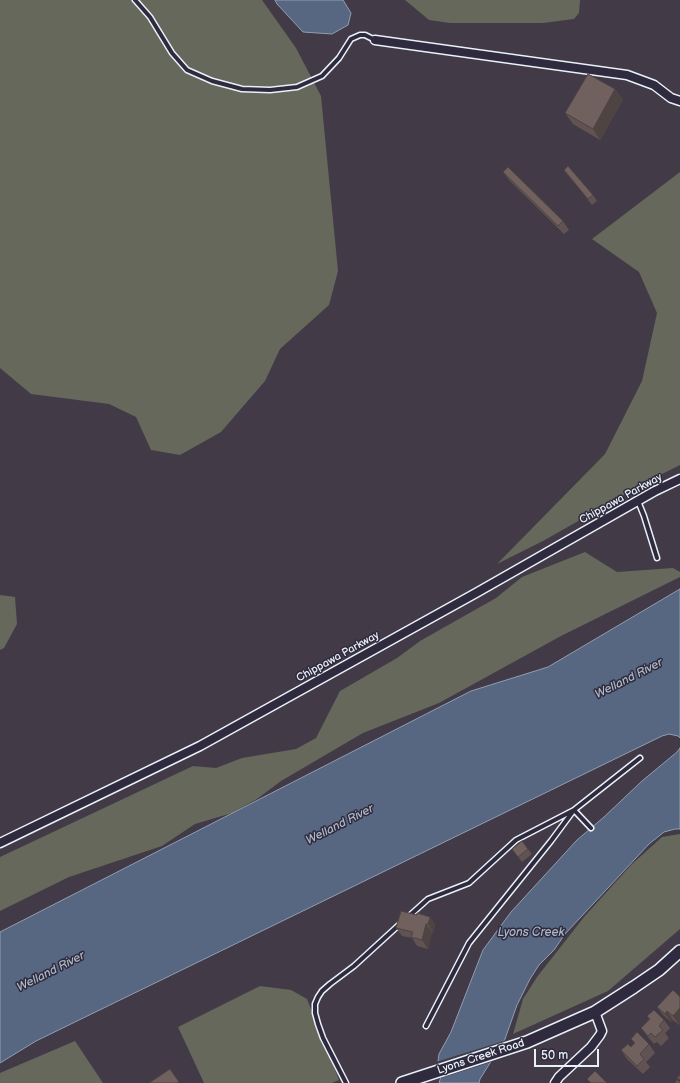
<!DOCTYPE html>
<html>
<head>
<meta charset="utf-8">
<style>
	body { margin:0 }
	#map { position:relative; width:680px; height:1083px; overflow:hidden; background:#423a47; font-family:"Balsamiq Sans",sans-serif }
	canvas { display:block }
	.scale { position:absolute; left:534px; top:1049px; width:65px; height:18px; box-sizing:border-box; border:2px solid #e8f1f8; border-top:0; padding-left:5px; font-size:12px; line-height:14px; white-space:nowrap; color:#e8f1f8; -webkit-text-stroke:3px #2f2a3d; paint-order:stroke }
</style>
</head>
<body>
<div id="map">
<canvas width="680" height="1083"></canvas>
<div class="scale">50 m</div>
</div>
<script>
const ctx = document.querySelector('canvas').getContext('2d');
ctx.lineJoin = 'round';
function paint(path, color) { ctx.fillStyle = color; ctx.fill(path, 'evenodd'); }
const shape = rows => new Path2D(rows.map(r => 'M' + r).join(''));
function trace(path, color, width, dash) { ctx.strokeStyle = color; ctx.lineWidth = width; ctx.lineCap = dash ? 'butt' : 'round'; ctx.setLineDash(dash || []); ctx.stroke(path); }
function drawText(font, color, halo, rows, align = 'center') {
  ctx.font = font + ' "Balsamiq Sans",sans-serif'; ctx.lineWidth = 3; ctx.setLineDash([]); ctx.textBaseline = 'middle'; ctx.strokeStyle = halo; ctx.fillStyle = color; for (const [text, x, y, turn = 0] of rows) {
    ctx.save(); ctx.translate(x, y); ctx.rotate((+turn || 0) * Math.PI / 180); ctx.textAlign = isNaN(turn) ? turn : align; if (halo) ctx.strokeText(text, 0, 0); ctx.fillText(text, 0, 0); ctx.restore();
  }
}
const green = shape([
	[0,0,262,0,296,48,321,96,338,271,329,305,280,349,265,381,221,432,180,455,151,450,136,417,109,404,31,394,0,368],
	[405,0,580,0,580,1,579,13,574,19,543,23,450,23,429,20],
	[680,172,680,465,654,478,543,541,497,564,605,454,642,381,657,313,639,272,592,239],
	[585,552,617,572,673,568,680,572,680,577,561,636,439,703,363,733,281,781,257,799,232,813,195,824,162,846,69,877,0,911,0,857,193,766,216,768,242,758,296,749,316,738,340,691,397,658,420,641,496,598,522,577],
	[0,595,15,597,17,624,4,648,0,650],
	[680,834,680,929,608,991,513,1034,523,999,537,977,584,917,632,864,662,837],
	[260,986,291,990,307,999,339,1080,332,1083,204,1083,178,1027],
	[75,1041,103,1083,0,1083,0,1073]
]);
const water = shape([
	[275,0,343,0,351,13,348,25,332,34,303,32,277,4,275,0],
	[680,589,680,738,678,736,669,734,662,736,36,1041,0,1063,0,932,471,691,548,667,680,589],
	[680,748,680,829,675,829,664,832,649,844,565,934,554,950,539,965,530,979,517,1005,505,1039,480,1079,479,1083,439,1083,443,1070,438,1061,439,1054,451,1032,483,950,511,912,577,840,604,817,642,781,677,752,680,748]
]);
const pier = shape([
	[507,1040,494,1061,438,1079,441,1070,436,1062]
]);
const service = shape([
	[135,0,150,17,172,53,187,70,212,81,242,89,270,90,297,87,322,76,339,58,351,39,360,35,365,35,375,40],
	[638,501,644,516,657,558],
	[408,917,428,899,469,883,516,840,574,810,591,828],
	[426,1026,469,943,551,841,574,810,640,758],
	[346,1083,323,1038,318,1024,315,1013,315,1004,318,997,322,991,330,984,354,966,400,924]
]);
const minor = shape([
	[375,40,627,75,654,85,671,98,680,101],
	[0,843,200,746,476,593,655,491,680,479],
	[555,1083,559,1077,591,1047,600,1035,602,1031,595,1012]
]);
const secondary = shape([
	[402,1083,527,1042,595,1012,634,987,659,970,680,951]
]);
const wall = shape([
	[615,89,623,100,600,140,573,124,565,113],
	[564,170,593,195,597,201,592,205],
	[503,172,563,221,569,230,564,234,509,180],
	[512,849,528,849,532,854,522,862],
	[417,915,430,917,435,925,433,933,432,932,428,949,417,946,412,938,402,936,396,928],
	[680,997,680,1023,679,1025,673,1020,671,1022,663,1015,657,1007],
	[647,1016,664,1020,670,1028,665,1033,669,1038,661,1046,657,1042,654,1044,647,1036,641,1028,649,1019],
	[631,1039,649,1044,655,1053,646,1062,650,1067,643,1074,627,1059,621,1050,631,1047,634,1043]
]);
const shadedWall = shape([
	[615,89,623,100,600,140,593,129],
	[430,917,435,925,433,933,428,924],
	[426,924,432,932,428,949,422,940],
	[680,1008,680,1023,679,1025,673,1016],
	[667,1011,673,1020,671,1022,665,1014]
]);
const building = shape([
	[588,74,615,89,593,129,565,113,588,74],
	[568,166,593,195,588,199,564,170,568,166],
	[508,167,563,221,558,226,503,172,508,167],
	[522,841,528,849,518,857,512,849,522,841],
	[401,911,417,915,417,913,430,917,428,924,426,924,422,940,411,937,413,932,396,928,401,911],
	[673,990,680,997,680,1008,673,1016,667,1011,665,1014,657,1007,673,990],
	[654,1010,664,1020,659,1026,663,1030,655,1037,651,1033,648,1036,641,1028,650,1019,647,1016,654,1010],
	[637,1032,649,1044,640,1054,644,1059,637,1066,621,1050,628,1044,631,1047,635,1043,631,1039,637,1032],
	[170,1069,179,1082,177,1083,149,1083,170,1069],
	[595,1071,607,1083,591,1083,587,1079,595,1071],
	[680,1075,680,1080,677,1078,680,1075],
	[677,1080,680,1082,680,1083,675,1083,677,1080]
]);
const streetNames = [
	["Chippawa Parkway",621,499,-29],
	["Chippawa Parkway",338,657,-29],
	["Lyons Creek Road",481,1057,-18]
];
const waterNames = [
	["Welland River",629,679,-27],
	["Welland River",340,825,-27],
	["Lyons Creek",531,933],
	["Welland River",51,972,-27]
];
paint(green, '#65685a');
paint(water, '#576681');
trace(water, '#919eb1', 1);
paint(pier, '#423a47');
trace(service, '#e8f1f8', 7);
trace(minor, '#e8f1f8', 11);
trace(secondary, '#e8f1f8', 14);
trace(service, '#2f2a3d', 4);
trace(minor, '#2f2a3d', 8);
trace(secondary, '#2f2a3d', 11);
paint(wall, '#605351');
paint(shadedWall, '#4e4442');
paint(building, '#70615e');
trace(building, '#4e4442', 1);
drawText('11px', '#e8f1f8', '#2f2a3d', streetNames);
drawText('italic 12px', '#aeb9c8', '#2f2a3d', waterNames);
</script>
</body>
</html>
